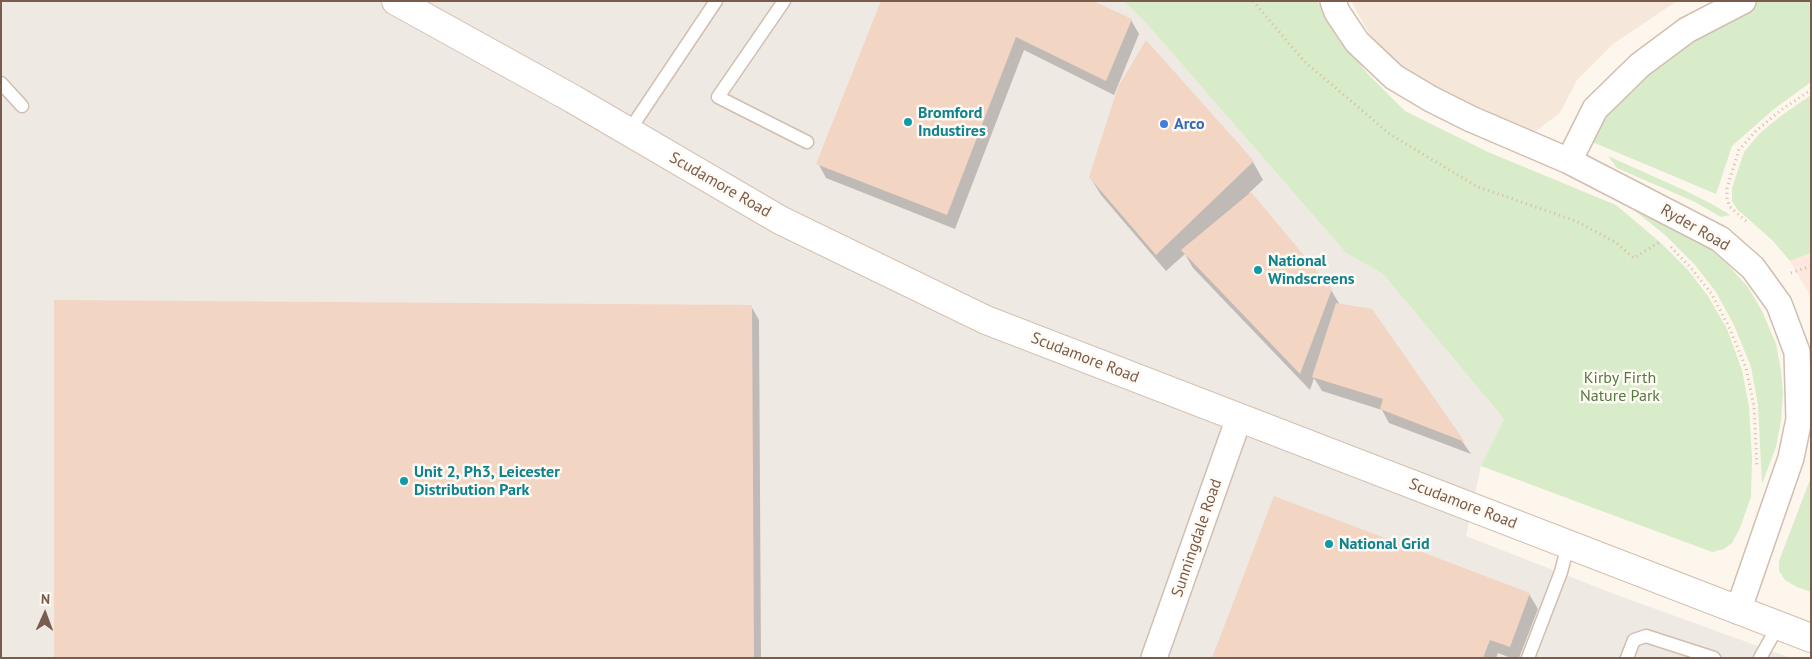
<!DOCTYPE html>
<html>
<head>
<meta charset="utf-8">
<style>
	body { margin:0 }
	#map { position:relative; width:1812px; height:659px; overflow:hidden; background:#fdf6ec; font-family:"PT Sans",sans-serif }
	canvas { display:block }
	.frame { position:absolute; inset:0; border:2px solid #7a5c4d; pointer-events:none }
	.north { position:absolute; left:20px; top:589px; width:50px; height:50px; -webkit-text-stroke:4px #fffaf3; paint-order:stroke; rotate:2deg; font-size:14px; font-weight:700; line-height:20px; text-align:center; color:#7a5c4d }
	.north::after { content:''; display:block; margin:auto; width:18px; height:22px; background:#7a5c4d; clip-path:polygon(50% 0,100% 100%,50% 72%,0 100%) }
</style>
</head>
<body>
<div id="map">
<canvas width="1812" height="659"></canvas>
<div class="frame"></div>
<div class="north">N</div>
</div>
<script>
const ctx = document.querySelector('canvas').getContext('2d');
ctx.lineJoin = 'round';
function paint(path, color) { ctx.fillStyle = color; ctx.fill(path, 'evenodd'); }
const shape = rows => new Path2D(rows.map(r => 'M' + r).join(''));
function trace(path, color, width, dash) { ctx.strokeStyle = color; ctx.lineWidth = width; ctx.lineCap = dash ? 'butt' : 'round'; ctx.setLineDash(dash || []); ctx.stroke(path); }
function drawText(font, color, halo, rows, align = 'center') {
  ctx.font = font + ' "PT Sans",sans-serif'; ctx.lineWidth = 5; ctx.setLineDash([]); ctx.textBaseline = 'middle'; ctx.strokeStyle = halo; ctx.fillStyle = color; for (const [text, x, y, turn = 0] of rows) {
    ctx.save(); ctx.translate(x, y); ctx.rotate((+turn || 0) * Math.PI / 180); ctx.textAlign = isNaN(turn) ? turn : align; if (halo) ctx.strokeText(text, 0, 0); ctx.fillText(text, 0, 0); ctx.restore();
  }
}
const residential = shape([
	[1351,1,1677,1,1613,44,1577,80,1560,113,1533,133,1436,90,1405,69,1371,37]
]);
const commercial = shape([
	[1811,253,1811,297,1790,261]
]);
const industrial = shape([
	[1,1,1124,1,1146,23,1346,253,1383,274,1504,419,1481,466,1466,536,1617,595,1791,658,1,658]
]);
const green = shape([
	[1124,1,1317,1,1339,39,1367,73,1405,111,1488,152,1616,205,1660,242,1688,270,1708,296,1727,329,1742,370,1749,407,1752,458,1751,497,1740,528,1732,543,1724,549,1712,552,1481,466,1504,419,1383,274,1346,253,1146,23],
	[1743,1,1811,1,1811,82,1774,109,1732,146,1716,194,1590,141,1595,109],
	[1811,95,1811,253,1790,261,1773,241,1737,209,1732,201,1732,188,1744,152,1760,133,1782,115],
	[1608,156,1686,191,1712,204,1730,215,1721,217,1695,202,1617,168],
	[1635,211,1682,231,1707,246,1728,265,1748,287,1762,311,1776,344,1781,370,1783,393,1781,421,1776,447,1762,484,1758,405,1751,367,1734,325,1716,292,1695,265,1665,235],
	[1811,477,1811,592,1797,587,1785,580,1779,571,1779,561]
]);
const shadow = shape([
	[882,1,1131,20,1139,34,1114,95,1024,50,955,229,826,178,818,163],
	[1146,42,1253,162,1263,180,1249,193,1331,290,1340,305,1371,310,1471,454,1389,423,1382,410,1322,391,1314,378,1310,390,1193,268,1185,254,1166,271,1101,195,1090,177],
	[751,306,759,320,761,658,55,658],
	[1529,594,1538,609,1519,658,1511,658,1498,653,1496,658,1213,658]
]);
const building = shape([
	[881,1,1093,1,1132,19,1106,81,1016,37,947,215,816,164],
	[1146,40,1254,161,1156,255,1089,177,1118,87],
	[1251,192,1332,289,1300,374,1181,250],
	[54,300,752,305,754,658,54,658],
	[1336,303,1372,309,1465,442,1380,409,1383,399,1312,377],
	[1274,496,1530,593,1510,647,1490,640,1483,658,1212,658]
]);
const path = shape([
	[1253,1,1304,61,1391,135,1478,187,1576,221,1615,242,1634,258,1661,241],
	[1746,221,1730,207,1727,199,1727,188,1739,150,1756,131,1781,110,1811,90],
	[1671,247,1691,268,1711,293,1729,327,1746,368,1754,406,1757,467],
	[1791,273,1811,266]
]);
const lane = shape([
	[784,1,718,97,807,142],
	[1,83,22,106],
	[629,131,716,1],
	[1528,658,1561,572,1568,545],
	[1627,658,1634,640,1646,636,1714,658],
	[1760,658,1778,626]
]);
const street = shape([
	[1333,1,1337,12,1357,42,1394,77,1431,99,1471,119,1569,161,1720,239,1753,268,1779,304,1797,352,1799,419,1791,458,1738,611],
	[1569,161,1595,109,1640,65,1687,30,1743,1],
	[1154,658,1239,418]
]);
const secondary = shape([
	[396,1,573,99,780,220,986,320,1811,638]
]);
const markers = [
	[908,122,5,"#0f9aa8"],
	[1164,124,5,"#3f7fe0"],
	[1258,270,5,"#0f9aa8"],
	[404,481,5,"#0f9aa8"],
	[1329,544,5,"#0f9aa8"]
];
const cultureNames = [
	["Bromford",918,113],
	["Industires",918,131],
	["National",1268,261],
	["Windscreens",1268,279],
	["Unit 2, Ph3, Leicester",414,472],
	["Distribution Park",414,490],
	["National Grid",1339,544]
];
const shopNames = [
	["Arco",1174,124]
];
const streetNames = [
	["Scudamore Road",720,185,30],
	["Ryder Road",1695,228,30],
	["Scudamore Road",1085,358,21],
	["Scudamore Road",1463,504,21],
	["Sunningdale Road",1197,538,-71]
];
const parkNames = [
	["Kirby Firth",1620,378],
	["Nature Park",1620,396]
];
paint(residential, '#f5e8da');
paint(commercial, '#fde8e0');
paint(industrial, '#efe9e4');
paint(green, '#d8ecc9');
paint(shadow, '#0003');
paint(building, '#f3d5c3');
trace(lane, '#d1beb0', 15);
trace(street, '#d1beb0', 28);
trace(secondary, '#d6c0b0', 30);
trace(path, '#d9b8a5', 3, [1, 4]);
trace(lane, '#fff', 12);
trace(street, '#fff', 25);
trace(secondary, '#fff', 28);
for (const [x, y, r, color] of markers) { const dot = new Path2D(); dot.arc(x, y, r, 0, 2 * Math.PI); ctx.fillStyle = color; ctx.fill(dot); trace(dot, '#fffaf3', 2); }
drawText('bold 16px', '#0d838f', '#fffaf3', cultureNames, 'left');
drawText('bold 16px', '#366cbe', '#fffaf3', shopNames, 'left');
drawText('16px', '#7a5c4d', '#fffaf3', streetNames);
drawText('16px', '#537a41', '#fffaf3', parkNames);
</script>
</body>
</html>
